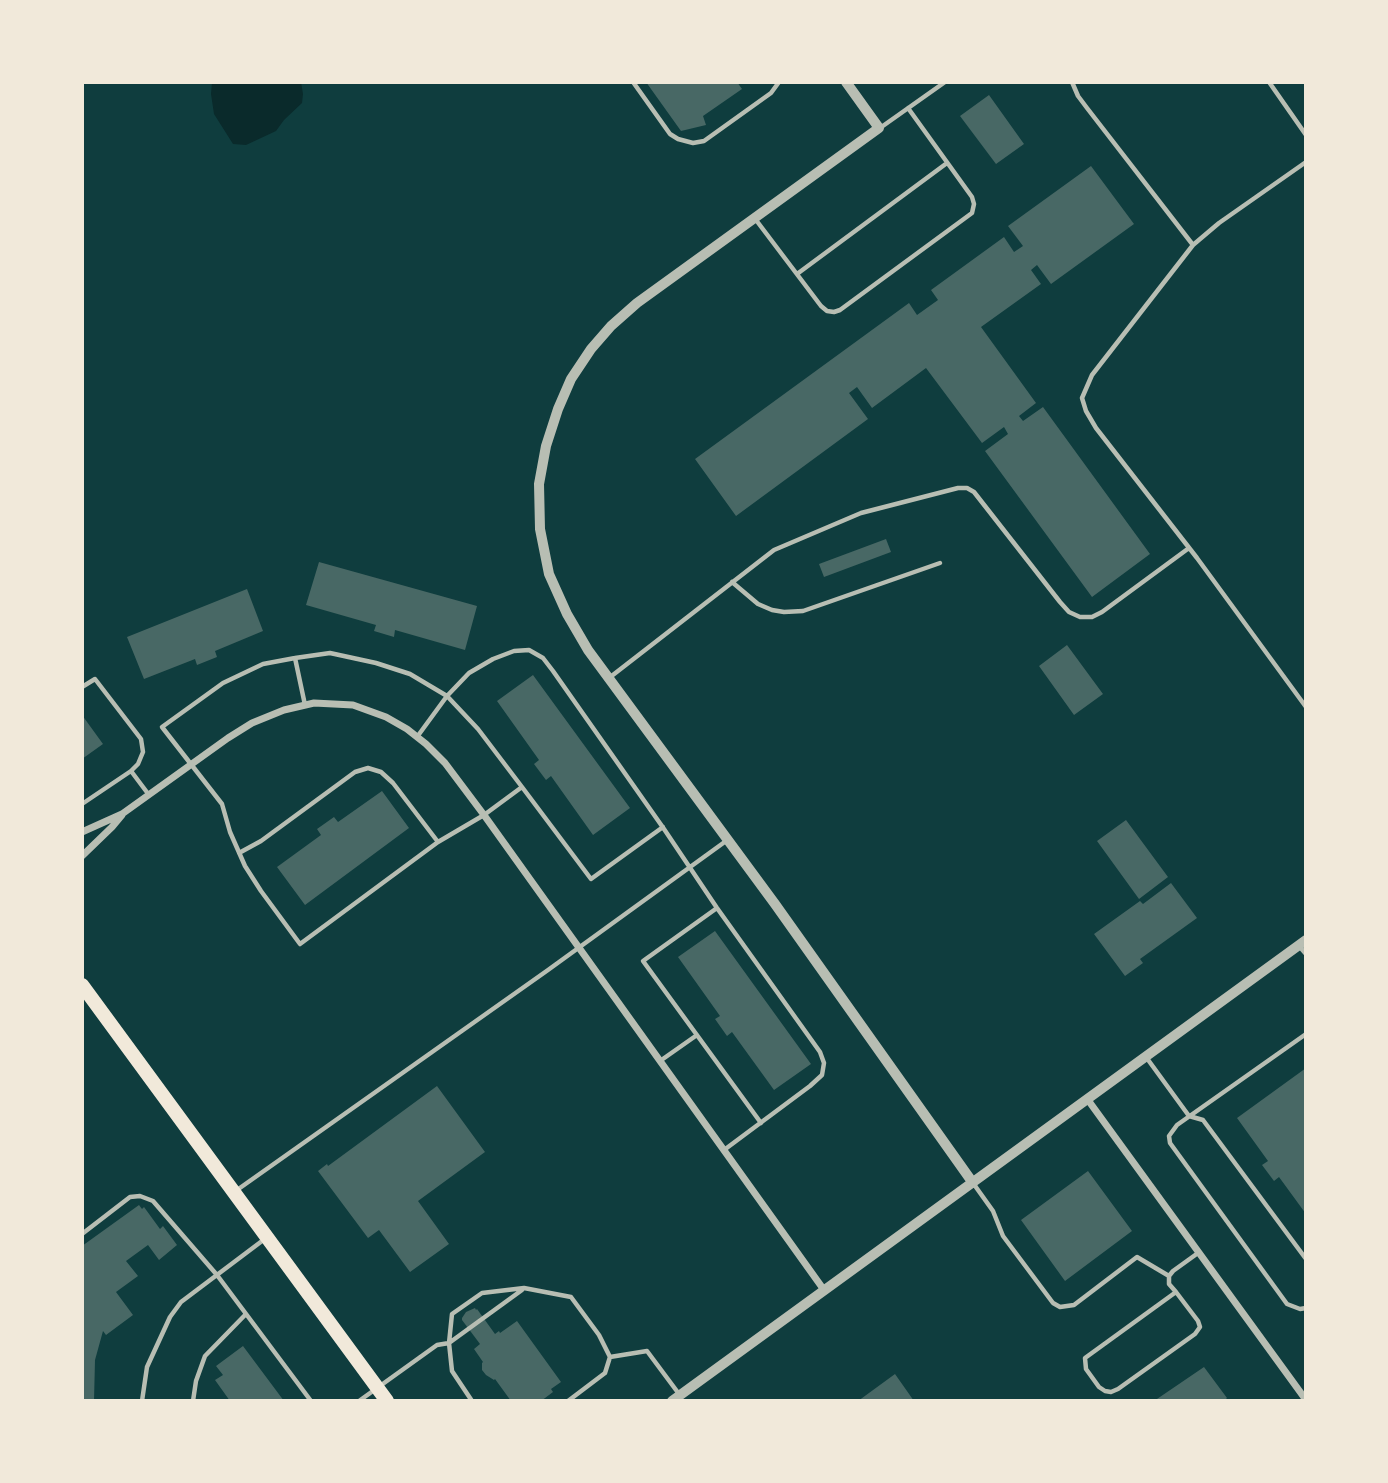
<!DOCTYPE html>
<html>
<head>
<meta charset="utf-8">
<style>
	body { margin:0 }
	#map { position:relative; width:1388px; height:1483px; overflow:hidden; background:#0f3d3e; font-family:"Fira Sans Condensed",sans-serif }
	canvas { display:block }
	.frame { position:absolute; inset:0; border:84px solid #f1e9da; pointer-events:none }
</style>
</head>
<body>
<div id="map">
<canvas width="1388" height="1483"></canvas>
<div class="frame"></div>
</div>
<script>
const ctx = document.querySelector('canvas').getContext('2d');
ctx.lineJoin = 'round';
function paint(path, color) { ctx.fillStyle = color; ctx.fill(path, 'evenodd'); }
const shape = rows => new Path2D(rows.map(r => 'M' + r).join(''));
function trace(path, color, width, dash) { ctx.strokeStyle = color; ctx.lineWidth = width; ctx.lineCap = dash ? 'butt' : 'round'; ctx.setLineDash(dash || []); ctx.stroke(path); }
const water = shape([
	[212,82,301,82,303,94,302,103,284,120,276,131,246,145,233,144,214,114,211,94]
]);
const building = shape([
	[646,82,737,82,742,89,703,116,706,125,681,131],
	[989,95,1024,144,996,164,960,116],
	[1091,166,1134,224,1051,284,1037,265,1031,270,1041,284,981,327,1036,403,1019,416,1023,421,1043,407,1150,554,1092,597,985,451,1008,434,1004,427,982,443,926,368,872,408,857,387,849,393,868,419,736,516,695,459,909,303,917,315,938,300,931,290,1004,237,1014,252,1023,246,1008,226],
	[886,539,891,552,824,577,819,564],
	[319,562,477,606,465,650,395,630,394,637,374,631,376,625,306,605],
	[247,589,263,631,215,651,217,657,197,665,195,659,144,679,127,637],
	[1067,645,1103,694,1074,715,1039,666],
	[533,675,630,808,593,835,551,776,546,780,534,764,539,760,497,701],
	[82,715,103,744,82,759],
	[382,791,409,828,305,905,277,867,321,835,317,829,334,817,338,822],
	[1126,820,1168,877,1139,899,1097,841],
	[1171,883,1197,918,1140,959,1143,963,1125,976,1094,934,1140,901,1143,904],
	[715,931,811,1064,774,1090,732,1032,727,1036,715,1019,720,1016,678,957],
	[1306,1068,1306,1214,1279,1177,1274,1181,1262,1165,1268,1161,1237,1118],
	[437,1086,485,1152,418,1201,449,1244,410,1272,379,1230,368,1238,318,1171,327,1164,328,1166],
	[1088,1171,1132,1231,1065,1281,1021,1220],
	[139,1205,142,1209,144,1207,160,1229,163,1226,177,1245,159,1260,148,1245,126,1261,138,1276,116,1292,133,1315,106,1335,103,1331,95,1360,94,1401,82,1401,82,1246],
	[475,1308,476,1310,477,1309,495,1334,499,1331,500,1333,517,1321,561,1382,551,1389,553,1392,541,1401,511,1401,495,1379,494,1380,486,1375,482,1370,482,1363,483,1362,474,1349,480,1344,462,1320,462,1318,466,1312],
	[243,1346,284,1401,230,1401,215,1380,223,1375,216,1366],
	[1204,1367,1227,1398,1224,1401,1154,1401],
	[895,1374,914,1401,858,1401]
]);
const service = shape([
	[633,82,670,134,678,139,693,143,704,141,771,93,779,82],
	[1072,82,1078,96,1087,108,1193,245],
	[1269,82,1306,135],
	[880,128,945,82],
	[1306,162,1219,223,1193,245,1092,375,1082,398,1086,411,1096,428,1197,558,1306,707],
	[756,220,821,306,827,311,834,312,840,310,972,213,974,204,972,197,908,108],
	[797,274,947,163],
	[732,582,758,604,772,610,784,612,803,611,940,563],
	[295,658,305,705],
	[609,678,774,550,861,513,958,488,967,488,974,492,1060,602,1069,612,1080,617,1092,617,1102,612,1189,548],
	[82,687,95,679,141,739,143,752,138,764,131,771],
	[417,737,447,696,469,673,493,659,514,651,529,650,543,658,553,671,664,829,717,908,820,1052,824,1063,822,1075,810,1086,724,1150],
	[522,787,484,815,438,842,300,944,261,891,245,866,230,832,222,804,162,727,223,683,263,664,295,658,330,653,376,663,410,674,447,696,478,729,522,787,591,879,663,827],
	[82,804,131,771,149,795],
	[239,853,261,841,355,772,368,768,381,772,393,783,438,842],
	[717,908,643,961,761,1123],
	[1299,946,1306,954],
	[1306,1034,1177,1125,1169,1136,1170,1143,1287,1304,1300,1309,1306,1308],
	[1146,1057,1189,1116,1203,1120,1306,1259],
	[660,1061,697,1035],
	[973,1183,993,1211,1003,1236,1053,1303,1060,1307,1074,1305,1137,1257,1169,1276],
	[237,1190,548,970,726,841],
	[82,1234,130,1197,140,1196,153,1201,217,1275,311,1401],
	[1176,1292,1085,1358,1086,1369,1099,1387,1105,1391,1111,1392,1118,1389,1195,1334,1200,1327,1198,1321,1176,1292,1169,1284,1169,1276,1173,1271,1198,1253],
	[610,1357,647,1351,679,1394],
	[142,1401,147,1367,170,1317,181,1302,266,1238],
	[193,1401,196,1381,205,1356,246,1314],
	[359,1401,437,1345,449,1343,522,1290],
	[472,1401,452,1371,449,1343,452,1314,482,1293,524,1288,571,1297,599,1335,610,1357,605,1373,568,1401]
]);
const minor = shape([
	[82,832,122,814,228,738,252,723,284,710,314,703,353,705,386,717,407,729,426,744,445,763,484,815,824,1290],
	[82,856,112,827,122,815],
	[1088,1100,1306,1400]
]);
const tertiary = shape([
	[846,82,879,128,637,303,611,326,591,349,571,379,558,409,546,446,539,484,540,529,549,574,567,614,588,650,775,904,973,1183],
	[672,1401,1306,940]
]);
const primary = shape([
	[82,985,387,1401]
]);
paint(water, '#0a2a2b');
paint(building, '#486865');
trace(service, '#b8beb3', 4.5);
trace(minor, '#b8beb3', 7);
trace(tertiary, '#b8beb3', 10);
trace(primary, '#f1e9da', 14);
</script>
</body>
</html>
